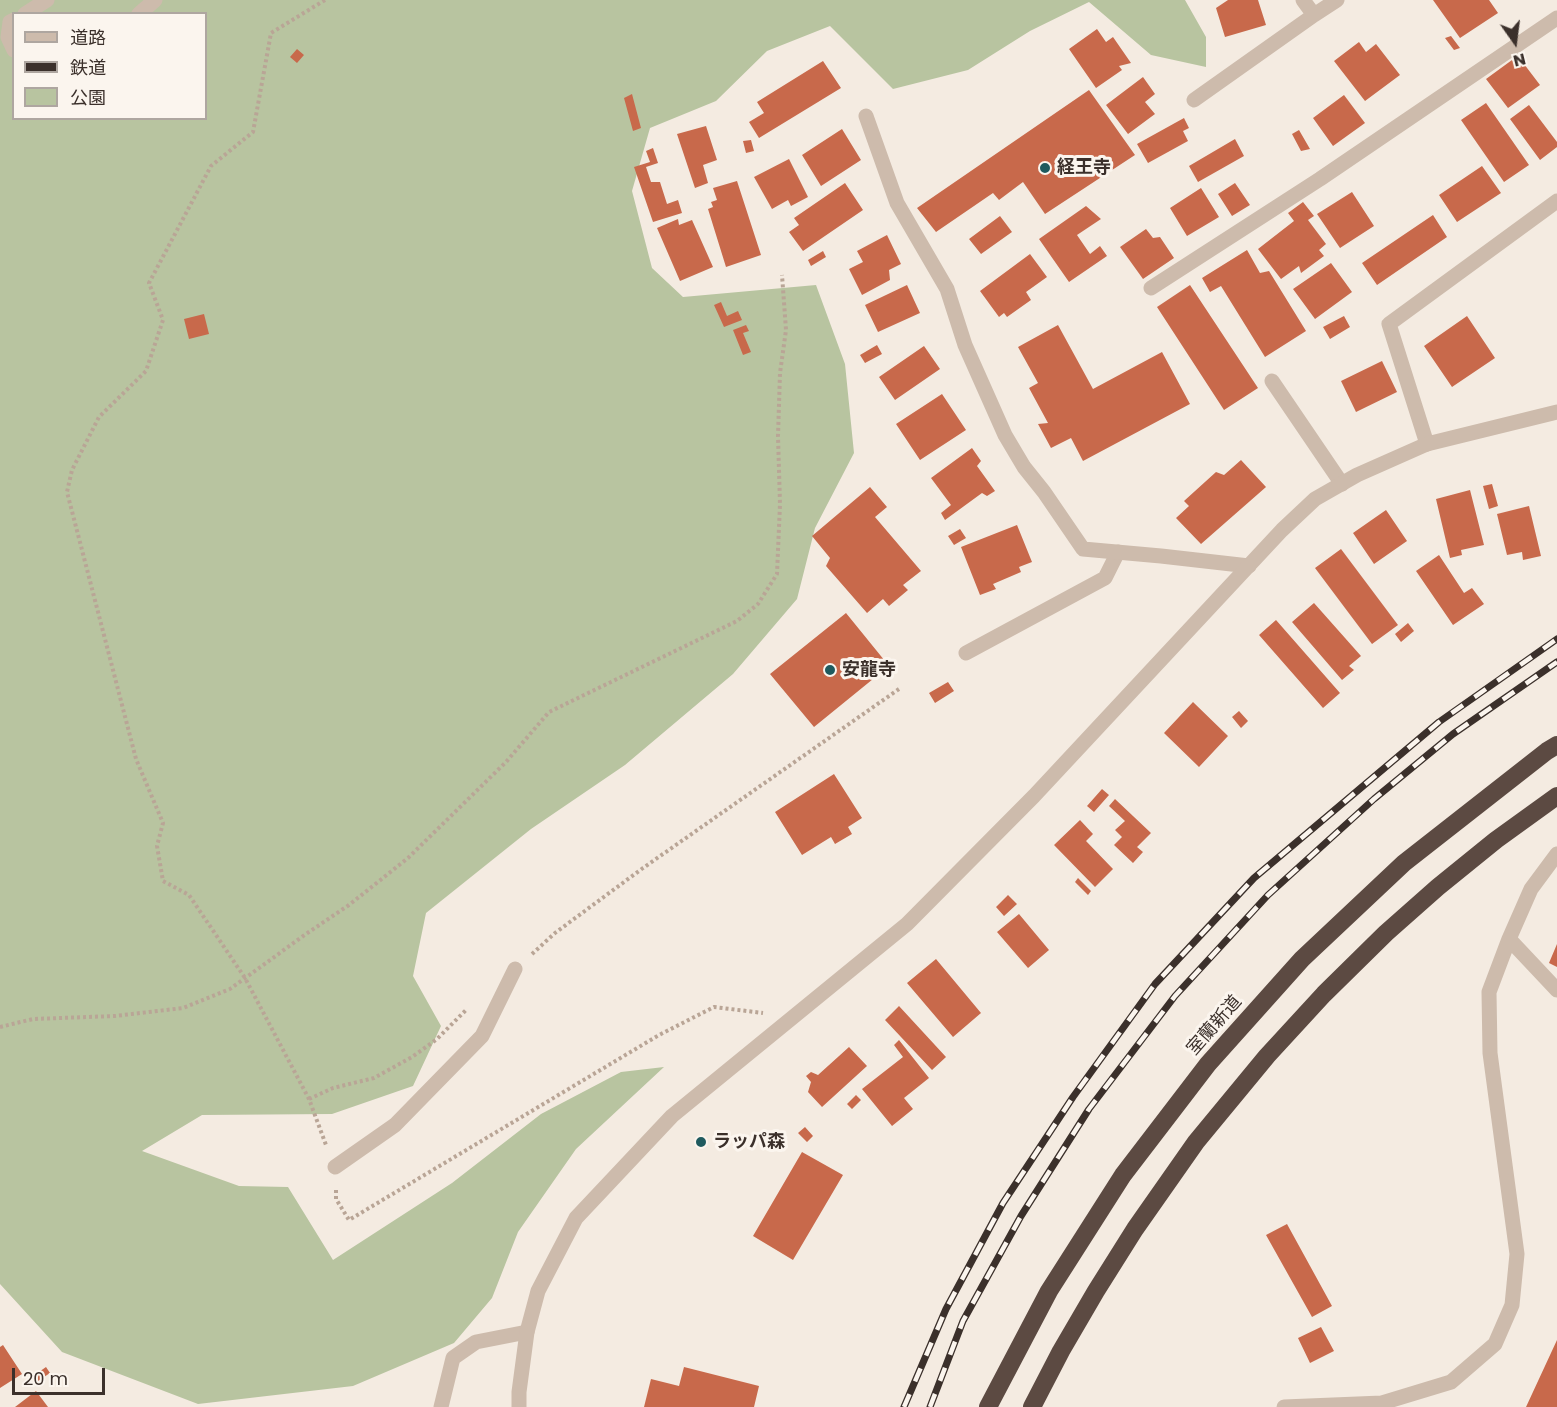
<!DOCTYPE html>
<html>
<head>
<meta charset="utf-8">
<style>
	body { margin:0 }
	#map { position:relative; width:1557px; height:1407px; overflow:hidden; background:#f4ebe1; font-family:Poppins,"Noto Sans JP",sans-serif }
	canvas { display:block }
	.legend { position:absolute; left:12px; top:12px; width:195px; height:108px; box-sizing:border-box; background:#fbf5ee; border:2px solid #aea6a0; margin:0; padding:8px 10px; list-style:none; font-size:18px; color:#3b302b }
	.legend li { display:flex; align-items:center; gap:12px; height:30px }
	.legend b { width:30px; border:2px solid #aea6a0 }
	.north { position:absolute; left:1485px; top:12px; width:60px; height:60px; -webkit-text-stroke:4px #fbf5ee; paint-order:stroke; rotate:166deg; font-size:16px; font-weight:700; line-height:24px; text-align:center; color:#3b302b }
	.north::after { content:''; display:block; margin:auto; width:21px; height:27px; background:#3b302b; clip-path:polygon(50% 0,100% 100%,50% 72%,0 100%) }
	.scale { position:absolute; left:12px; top:1368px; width:93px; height:27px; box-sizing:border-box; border:3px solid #3b302b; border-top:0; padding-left:8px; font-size:18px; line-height:21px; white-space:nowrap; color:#3b302b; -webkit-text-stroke:4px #fbf5ee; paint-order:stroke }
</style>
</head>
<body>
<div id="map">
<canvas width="1557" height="1407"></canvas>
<ul class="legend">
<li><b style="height:8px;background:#cdbbac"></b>道路</li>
<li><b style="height:8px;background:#3b302b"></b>鉄道</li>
<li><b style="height:16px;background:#b8c4a0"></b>公園</li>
</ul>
<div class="north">N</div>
<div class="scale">20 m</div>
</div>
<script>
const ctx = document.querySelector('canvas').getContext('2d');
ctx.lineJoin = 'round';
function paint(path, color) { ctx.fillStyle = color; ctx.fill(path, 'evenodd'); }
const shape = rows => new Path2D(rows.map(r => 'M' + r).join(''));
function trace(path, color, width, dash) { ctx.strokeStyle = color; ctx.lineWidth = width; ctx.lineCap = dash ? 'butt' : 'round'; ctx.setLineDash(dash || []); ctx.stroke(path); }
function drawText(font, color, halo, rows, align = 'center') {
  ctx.font = font + ' Poppins,"Noto Sans JP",sans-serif'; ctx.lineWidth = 6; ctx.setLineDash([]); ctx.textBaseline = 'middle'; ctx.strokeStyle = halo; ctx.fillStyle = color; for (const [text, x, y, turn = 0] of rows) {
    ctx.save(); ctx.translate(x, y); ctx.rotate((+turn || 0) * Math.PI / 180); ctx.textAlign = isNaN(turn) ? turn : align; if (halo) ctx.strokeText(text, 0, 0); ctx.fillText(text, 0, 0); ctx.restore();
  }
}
const green = shape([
	[0,0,1185,0,1206,37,1206,67,1151,55,1089,2,1030,31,968,70,893,89,830,26,767,51,716,101,650,128,632,191,652,268,683,297,816,285,845,364,854,453,815,528,797,599,733,674,625,765,531,829,426,913,413,976,441,1026,413,1086,332,1114,202,1115,142,1151,239,1186,288,1187,333,1260,452,1183,541,1114,621,1072,664,1067,576,1149,518,1232,492,1298,454,1343,353,1386,198,1404,62,1352,0,1284],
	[14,14,206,14,206,118,14,118]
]);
const building = shape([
	[1228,0,1258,0,1266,25,1225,37,1216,8],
	[1433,0,1489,0,1498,13,1460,38],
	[1097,29,1106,42,1113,37,1131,63,1119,66,1122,70,1096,88,1069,49],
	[1451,36,1460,48,1454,50,1445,38],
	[1359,42,1366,52,1376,44,1400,75,1365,101,1334,61],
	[297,49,304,55,297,63,290,57],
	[1512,60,1517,67,1524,64,1540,85,1508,108,1486,79],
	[823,61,841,88,759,138,749,122,764,113,757,102],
	[1143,77,1155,94,1145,102,1155,114,1128,134,1106,105],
	[1089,90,1135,155,1045,214,1023,182,999,200,993,193,936,232,917,208],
	[632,94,641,128,633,131,624,98],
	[1344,95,1365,123,1333,146,1313,118],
	[1486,103,1529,165,1504,182,1461,120],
	[1529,105,1557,142,1557,147,1540,160,1510,119],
	[1184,118,1189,128,1183,131,1188,141,1148,163,1137,144],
	[706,126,717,160,703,165,708,183,695,188,677,134],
	[842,129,861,160,821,186,802,155],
	[1299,130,1310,149,1301,151,1292,134],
	[1235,139,1244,156,1198,182,1189,166],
	[751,140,754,151,746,153,743,141],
	[653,148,658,163,646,167,651,182,660,182,667,204,678,200,682,213,653,222,634,167,650,162,646,151],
	[789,159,808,197,791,206,788,200,772,209,754,177],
	[1482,166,1501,193,1457,222,1439,195],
	[737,181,761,255,726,267,708,209,713,207,711,202,717,200,713,188],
	[845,183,863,210,803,251,789,232,799,225,794,218],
	[1235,183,1250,205,1232,216,1218,194],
	[1201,188,1219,217,1187,236,1170,208],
	[1352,192,1374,226,1340,248,1317,214],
	[1303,202,1314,216,1308,220,1326,244,1319,250,1324,256,1301,273,1299,266,1281,279,1258,249,1294,221,1288,213],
	[1086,206,1101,219,1077,235,1090,254,1100,246,1107,256,1069,282,1039,239],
	[1433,215,1447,237,1377,285,1362,263],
	[1000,216,1012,232,981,254,969,239],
	[678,219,679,225,692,220,713,267,680,281,657,228],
	[1146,229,1153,238,1160,237,1174,258,1143,279,1120,247],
	[887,235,901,264,889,270,890,280,862,295,849,269,863,262,857,251],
	[1247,250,1260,273,1269,271,1306,331,1265,357,1221,286,1210,292,1202,278],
	[823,251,826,257,811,266,808,260],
	[1030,254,1047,277,1026,292,1031,300,1007,317,1004,313,999,317,980,291],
	[1331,263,1352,292,1315,319,1293,289],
	[907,285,920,313,878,332,865,305],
	[1190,285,1258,388,1224,410,1157,307],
	[721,302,727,316,738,311,742,320,724,327,714,305],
	[204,314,209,334,189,339,184,319],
	[1344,316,1350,327,1330,339,1323,327],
	[1467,316,1495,358,1452,387,1424,346],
	[746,325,749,331,743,333,751,352,743,355,733,330],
	[1058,325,1093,389,1162,352,1190,404,1083,461,1071,438,1051,448,1038,424,1048,423,1029,388,1038,383,1018,347],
	[877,345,882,354,865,363,860,355],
	[924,346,940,369,895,400,879,377],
	[1382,361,1397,392,1356,412,1341,381],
	[942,394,966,430,920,460,896,424],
	[972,448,981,461,977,466,995,491,987,496,982,493,945,520,941,513,951,505,931,478],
	[1241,460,1266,487,1201,544,1176,518,1189,506,1184,501,1216,472,1224,475],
	[1492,484,1498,506,1489,509,1483,486],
	[870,487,887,507,875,517,921,571,903,585,908,590,889,606,883,599,867,613,826,566,830,558,812,536],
	[1470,490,1484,545,1461,550,1462,555,1450,558,1436,499],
	[1529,506,1541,556,1523,560,1522,552,1507,555,1497,514],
	[1386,510,1407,541,1374,564,1353,533],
	[1017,525,1032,562,1019,567,1021,572,993,584,996,589,980,595,961,547],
	[960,529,966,538,954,545,948,536],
	[1341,549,1398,625,1372,644,1315,568],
	[1439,555,1464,593,1472,588,1484,604,1453,625,1416,571],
	[1314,603,1361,656,1349,666,1354,670,1342,680,1292,622],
	[846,613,889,666,814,727,770,674],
	[1276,620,1340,693,1323,708,1259,635],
	[1408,623,1414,631,1401,642,1395,634],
	[948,682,954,691,935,703,929,693],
	[1193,702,1228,736,1199,767,1164,733],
	[1239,711,1248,721,1241,728,1232,717],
	[834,774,862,818,848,827,852,834,835,844,831,837,802,855,775,812],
	[1102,789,1109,795,1094,812,1087,806],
	[1115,799,1151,833,1137,847,1143,852,1133,863,1114,845,1122,837,1115,830,1125,821,1109,806],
	[1080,820,1093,834,1086,841,1113,869,1095,887,1054,845],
	[1078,878,1091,891,1088,895,1075,882],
	[1008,895,1017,904,1004,916,996,907],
	[1019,914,1049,950,1028,968,997,932],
	[1557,944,1557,967,1549,963],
	[936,959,981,1013,953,1037,907,983],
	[899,1006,946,1057,932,1070,885,1020],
	[899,1040,929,1078,904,1098,913,1109,892,1126,862,1089,903,1057,894,1045],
	[849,1047,867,1066,822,1107,808,1092,811,1082,806,1076,811,1072,818,1075],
	[856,1095,861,1100,852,1109,847,1104],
	[805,1127,813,1136,807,1142,798,1133],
	[802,1152,843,1175,793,1260,753,1236],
	[1287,1224,1332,1306,1312,1317,1266,1235],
	[1321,1327,1334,1351,1310,1363,1298,1338],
	[1557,1340,1557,1407,1526,1407],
	[3,1345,22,1374,0,1388,0,1347],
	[46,1367,50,1373,38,1381,36,1374],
	[684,1367,759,1386,754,1407,644,1407,651,1379,679,1386],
	[36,1391,48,1407,15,1407]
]);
const path = shape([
	[325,0,271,33,253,132,211,166,149,283,163,320,146,371,99,417,72,470,67,492,136,759,163,823,157,846,163,881,189,895,245,978,309,1099,326,1145],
	[532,954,555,933,643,868,899,689],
	[0,1027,33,1019,115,1016,183,1008,230,989,306,934,349,905,408,858,506,762,549,712,737,621,758,604,777,574,780,504,778,436,780,373,786,330,782,275],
	[309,1099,333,1088,374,1078,412,1057,437,1039,467,1009],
	[336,1190,336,1199,349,1220,659,1035,714,1007,763,1013]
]);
const service = shape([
	[25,14,47,0],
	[139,14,155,0],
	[14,20,10,22,8,37,14,50],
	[1272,381,1342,484],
	[966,653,1105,578,1118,552],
	[1509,939,1557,990],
	[335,1167,395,1125,482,1036,515,969],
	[1284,1407,1382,1403,1451,1382,1495,1344,1512,1305,1517,1254,1490,1053,1489,992,1509,939,1531,889,1557,854]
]);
const minor = shape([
	[1303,0,1314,15],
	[1194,100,1314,15,1337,0],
	[866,116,897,203,947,289,965,345,1005,435,1024,467,1044,492,1083,549,1161,556,1249,566],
	[1151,288,1320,179,1557,18],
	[1427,444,1389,324,1557,201],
	[441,1407,453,1358,476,1342,527,1332]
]);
const tertiary = shape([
	[519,1407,519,1392,527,1332,538,1291,576,1218,672,1116,907,924,1034,796,1282,530,1315,499,1357,475,1427,444,1557,412]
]);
const motorway = shape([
	[988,1407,1049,1291,1123,1175,1208,1064,1302,959,1404,863,1547,751,1557,745],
	[1032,1407,1061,1351,1096,1291,1135,1229,1196,1142,1267,1056,1324,994,1386,933,1438,887,1496,840,1557,796]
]);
const rail = shape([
	[904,1407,946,1309,1003,1203,1073,1097,1155,984,1254,878,1439,722,1557,639],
	[930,1407,963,1321,1021,1216,1089,1109,1175,996,1268,895,1374,799,1453,734,1557,662]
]);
const markers = [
	[1045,168,6,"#1f5a5e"],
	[830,670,6,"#1f5a5e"],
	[701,1142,6,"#1f5a5e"]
];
const poiNames = [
	["経王寺",1057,168],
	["安龍寺",842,670],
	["ラッパ森",713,1142]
];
const streetNames = [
	["室蘭新道",1215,1026,-49]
];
paint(green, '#b8c4a0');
paint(building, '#c8694b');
trace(path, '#b9a596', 4, [3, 3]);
trace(service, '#cdbbac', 15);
trace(minor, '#cdbbac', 15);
trace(tertiary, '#cdbbac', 15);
trace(motorway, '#5c4a42', 18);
trace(rail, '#3b302b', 7);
trace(rail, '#fbf5ee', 4.5, [14]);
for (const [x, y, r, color] of markers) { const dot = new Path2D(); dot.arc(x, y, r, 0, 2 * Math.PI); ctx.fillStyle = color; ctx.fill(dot); trace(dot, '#fbf5ee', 2); }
drawText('bold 18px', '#3b302b', '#fbf5ee', poiNames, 'left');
drawText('18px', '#3b302b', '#fbf5ee', streetNames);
</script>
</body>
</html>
